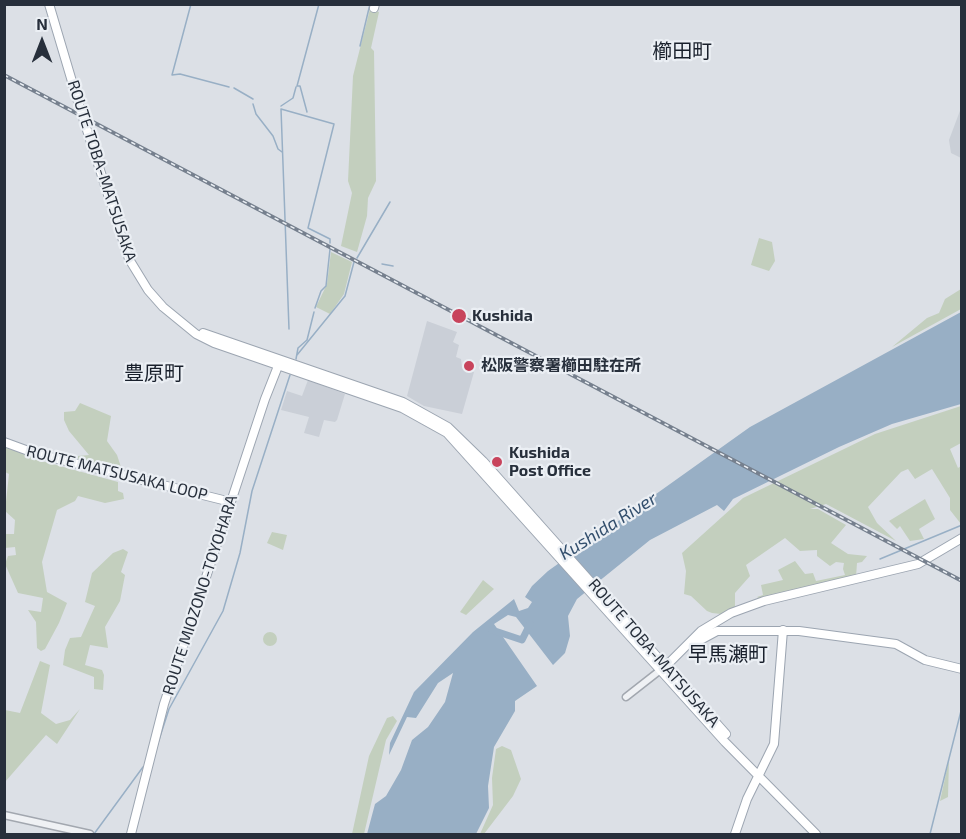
<!DOCTYPE html>
<html>
<head>
<meta charset="utf-8">
<style>
	body { margin:0 }
	#map { position:relative; width:966px; height:839px; overflow:hidden; background:#dce0e6; font-family:"Exo 2",sans-serif }
	canvas { display:block }
	.frame { position:absolute; inset:0; border:6px solid #272f3b; pointer-events:none }
	.north { position:absolute; left:12px; top:12px; width:60px; height:60px; -webkit-text-stroke:4px #ebeff4; paint-order:stroke; rotate:0deg; font-size:16px; font-weight:700; line-height:24px; text-align:center; color:#272f3b }
	.north::after { content:''; display:block; margin:auto; width:21px; height:27px; background:#272f3b; clip-path:polygon(50% 0,100% 100%,50% 72%,0 100%) }
</style>
</head>
<body>
<div id="map">
<canvas width="966" height="839"></canvas>
<div class="frame"></div>
<div class="north">N</div>
</div>
<script>
const ctx = document.querySelector('canvas').getContext('2d');
ctx.lineJoin = 'round';
function paint(path, color) { ctx.fillStyle = color; ctx.fill(path, 'evenodd'); }
const shape = rows => new Path2D(rows.map(r => 'M' + r).join(''));
function trace(path, color, width, dash) { ctx.strokeStyle = color; ctx.lineWidth = width; ctx.lineCap = dash ? 'butt' : 'round'; ctx.setLineDash(dash || []); ctx.stroke(path); }
function drawText(font, color, halo, rows, align = 'center') {
  ctx.font = font + ' "Exo 2","Noto Sans JP",sans-serif'; ctx.lineWidth = 4.5; ctx.setLineDash([]); ctx.textBaseline = 'middle'; ctx.strokeStyle = halo; ctx.fillStyle = color; for (const [text, x, y, turn = 0] of rows) {
    ctx.save(); ctx.translate(x, y); ctx.rotate((+turn || 0) * Math.PI / 180); ctx.textAlign = isNaN(turn) ? turn : align; if (halo) ctx.strokeText(text, 0, 0); ctx.fillText(text, 0, 0); ctx.restore();
  }
}
const built = shape([
	[961,108,961,158,951,153,949,140],
	[427,321,457,332,453,342,459,345,456,357,461,359,462,368,474,372,462,414,424,406,407,396],
	[308,380,345,394,337,420,335,422,324,420,319,437,304,433,309,417,281,410,287,391,302,396]
]);
const green = shape([
	[370,9,379,12,371,48,374,51,376,181,368,198,367,216,357,252,341,246,352,193,348,181,353,76],
	[759,238,772,242,775,261,769,271,751,265],
	[331,252,352,262,344,294,330,314,316,307,327,284],
	[961,289,961,309,892,347,927,318,939,313,945,299],
	[80,403,111,416,107,441,117,455,121,467,112,469,78,462,78,456,89,455,69,431,64,420,64,412,75,411],
	[961,406,961,443,950,449,958,468,961,466,961,524,950,510,950,498,932,469,915,479,908,469,901,472,868,507,877,523,896,541,826,504,810,509,818,509,846,525,831,543,848,554,867,556,862,562,857,563,856,577,761,600,757,597,763,595,761,585,783,580,778,570,795,561,805,574,813,573,816,581,845,575,843,569,844,563,836,562,830,566,817,556,817,550,800,551,785,538,746,565,750,576,735,593,735,607,721,614,712,613,707,611,691,596,684,594,686,571,682,553,743,498,875,434],
	[5,447,42,461,118,482,118,491,123,493,124,499,105,503,78,496,75,501,57,510,42,562,47,592,67,603,59,623,45,649,41,651,37,648,36,622,28,610,41,612,43,598,18,593,5,564,8,556,16,555,15,547,5,548,5,534,14,534,15,520,5,511,9,474,5,472],
	[925,499,935,519,919,529,924,539,910,541,900,526,897,529,889,521],
	[272,532,287,535,283,550,267,543],
	[123,549,128,552,121,572,125,575,120,601,105,627,108,648,90,645,85,665,102,670,104,675,103,690,94,689,94,677,63,665,65,650,70,638,81,637,95,606,85,602,92,573,113,553],
	[483,580,494,589,466,615,460,612],
	'263 639a7 7 0 1 1 14 0a7 7 0 1 1-14 0Z',
	[40,661,50,665,41,713,56,724,70,720,80,709,57,744,46,735,5,782,5,710,20,713],
	[393,716,397,721,386,740,364,834,352,834,369,756,387,718],
	[502,746,511,750,521,779,513,796,484,834,480,834,493,805,492,778,496,749],
	[949,760,948,797,940,801]
]);
const water = shape([
	[961,312,961,404,892,424,839,447,733,499,724,511,717,505,650,540,577,599,568,616,570,636,565,653,553,665,516,617,508,615,494,624,537,686,515,701,515,711,494,747,488,786,489,808,476,834,367,834,375,804,386,796,401,770,412,740,428,727,445,702,453,673,438,683,416,718,407,717,389,755,390,743,414,692,473,632,514,599,519,611,528,608,532,602,525,597,532,586,548,571,750,427]
]);
const stream = shape([
	[191,4,172,75,180,74,229,87],
	[360,46,370,4],
	[234,88,253,99],
	[253,104,256,114,273,136,278,149,282,152],
	[281,106,293,98,296,87],
	[307,112,300,86,297,86,319,4],
	[357,258,390,202],
	[382,264,393,266],
	[315,308,321,291,326,286,330,249],
	[289,329,281,109,334,124,308,228,330,239,330,243],
	[297,355,345,296,354,262],
	[296,359,298,348,307,340,314,312],
	[880,559,962,525],
	[157,746,169,709,223,611,240,553,252,491,290,375],
	[94,834,143,767],
	[930,834,962,707]
]);
const river = shape([
	[492,630,522,640,530,624]
]);
const minor = shape([
	[626,697,663,668],
	[4,815,90,834]
]);
const major = shape([
	[49,4,79,105],
	[374,8,375,4],
	[85,124,129,259,148,290,163,307,196,334,214,343,402,408,447,433,725,742,816,834],
	[203,333,403,402,448,427,483,461,726,734],
	[4,442,34,453,231,502],
	[693,644,717,631,799,631,896,644,925,660,962,669],
	[666,666,701,631,731,613,764,601,918,564,962,538],
	[131,834,164,704,265,399,280,361],
	[735,834,747,799,774,744,783,630]
]);
const rail = shape([
	[4,75,962,581]
]);
const majorBridge = shape([
	[79,105,85,124]
]);
const markers = [
	[459,316,8,"#c8445c"],
	[469,366,6,"#c8445c"],
	[497,462,6,"#c8445c"]
];
const streetNames = [
	["ROUTE TOBA-MATSUSAKA",102,171,72],
	["ROUTE MATSUSAKA LOOP",117,473,14],
	["ROUTE MIOZONO-TOYOHARA",200,595,-72],
	["ROUTE TOBA-MATSUSAKA",654,653,49]
];
const poiNames = [
	["Kushida",472,316],
	["松阪警察署櫛田駐在所",481,366],
	["Kushida",509,453],
	["Post Office",509,471]
];
const waterNames = [
	["Kushida River",608,526,-32]
];
const quarterNames = [
	["櫛田町",682,51],
	["豊原町",154,373],
	["早馬瀬町",728,654]
];
paint(built, '#cacfd7');
paint(green, '#c3cfbe');
paint(water, '#98afc5');
trace(stream, '#98afc5', 1.5);
trace(river, '#98afc5', 7);
trace(minor, '#a2a7af', 9);
trace(major, '#9ca5b1', 10);
trace(minor, '#eff1f4', 6);
trace(major, '#fff', 8);
trace(rail, '#76808e', 4);
trace(rail, '#ebeff4', 1.5, [4.5]);
trace(majorBridge, '#9ca5b1', 10, []);
trace(majorBridge, '#fff', 8);
for (const [x, y, r, color] of markers) { const dot = new Path2D(); dot.arc(x, y, r, 0, 2 * Math.PI); ctx.fillStyle = color; ctx.fill(dot); trace(dot, '#ebeff4', 2); }
drawText('16px', '#272f3b', '#ebeff4', streetNames);
drawText('bold 16px', '#272f3b', '#ebeff4', poiNames, 'left');
drawText('italic 18px', '#334f6d', '#ebeff4', waterNames);
drawText('20px', '#19202c', '#ebeff4', quarterNames);
</script>
</body>
</html>
